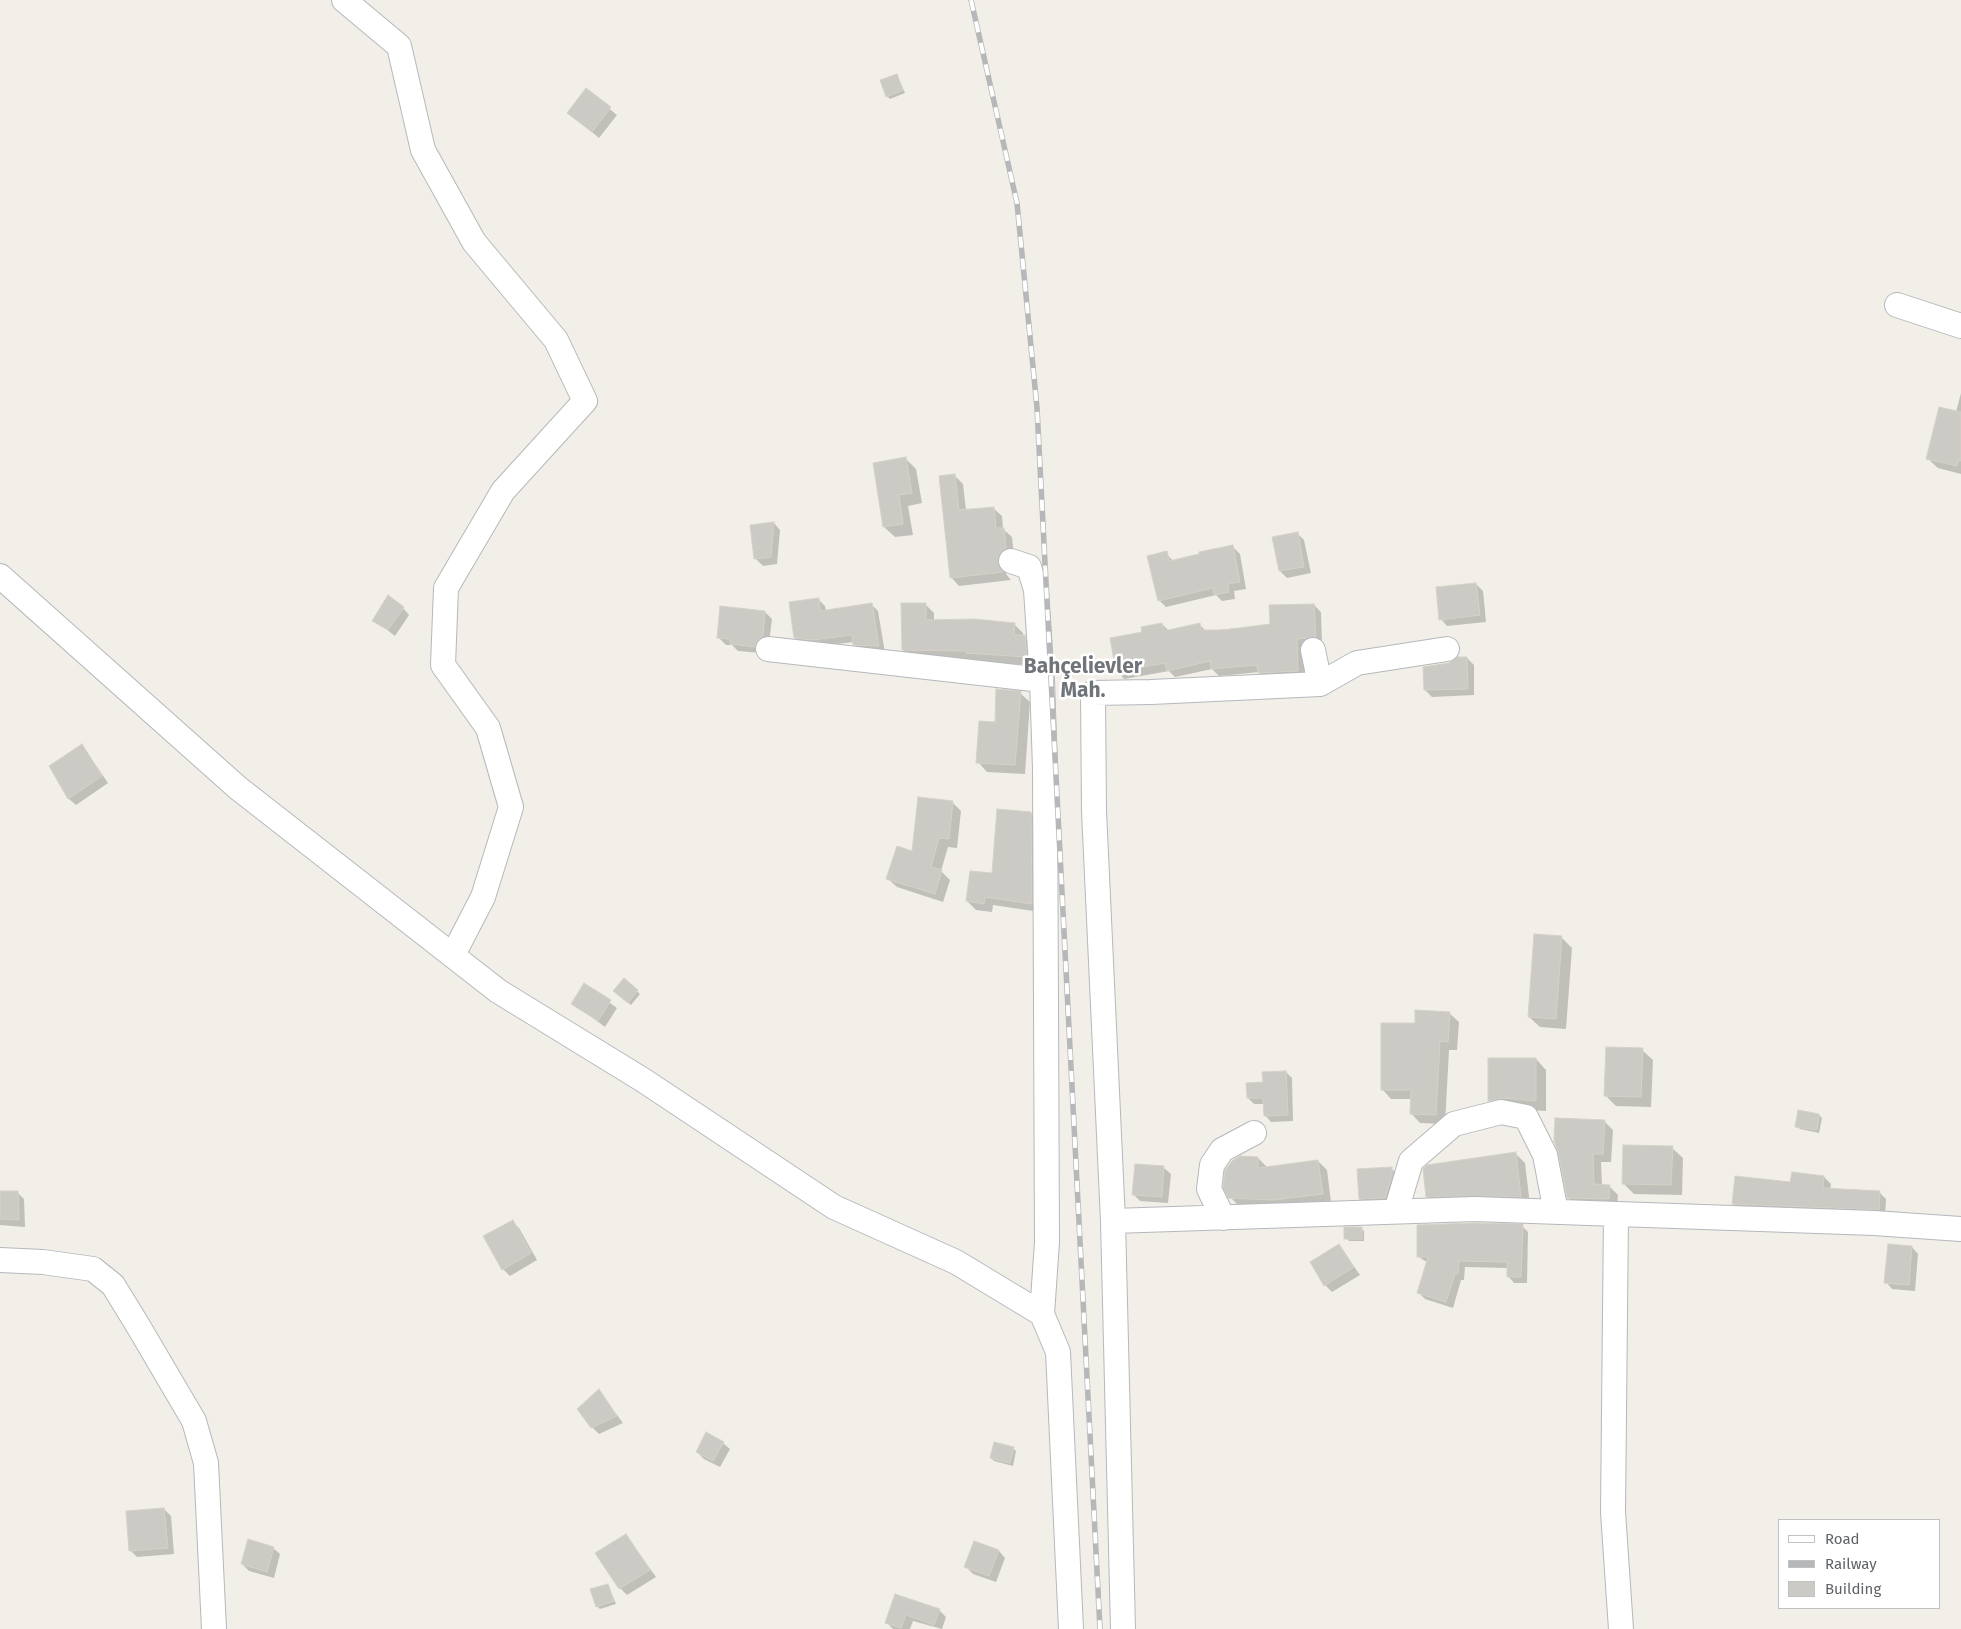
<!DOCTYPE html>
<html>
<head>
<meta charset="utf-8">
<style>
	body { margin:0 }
	#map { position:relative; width:1961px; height:1629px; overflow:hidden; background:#f1efe8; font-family:"Fira Sans",sans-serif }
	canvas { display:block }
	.legend { position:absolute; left:1778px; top:1519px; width:162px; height:90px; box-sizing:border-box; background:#fff; border:1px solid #bfc1c3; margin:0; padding:6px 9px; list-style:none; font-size:15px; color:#5f6368 }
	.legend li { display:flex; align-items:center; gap:10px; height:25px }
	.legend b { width:25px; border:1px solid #bfc1c3 }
</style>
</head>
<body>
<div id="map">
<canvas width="1961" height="1629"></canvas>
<ul class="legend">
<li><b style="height:6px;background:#fff"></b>Road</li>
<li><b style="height:6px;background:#b6b7b8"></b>Railway</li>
<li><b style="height:14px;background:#cccac5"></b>Building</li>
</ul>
</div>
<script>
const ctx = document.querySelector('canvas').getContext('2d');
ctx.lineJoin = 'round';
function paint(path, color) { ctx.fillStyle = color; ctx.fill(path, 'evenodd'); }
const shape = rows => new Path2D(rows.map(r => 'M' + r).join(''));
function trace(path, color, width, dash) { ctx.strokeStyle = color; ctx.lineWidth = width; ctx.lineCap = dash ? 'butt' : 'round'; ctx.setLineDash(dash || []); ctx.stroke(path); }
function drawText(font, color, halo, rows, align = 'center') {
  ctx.font = font + ' "Fira Sans",sans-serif'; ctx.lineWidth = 5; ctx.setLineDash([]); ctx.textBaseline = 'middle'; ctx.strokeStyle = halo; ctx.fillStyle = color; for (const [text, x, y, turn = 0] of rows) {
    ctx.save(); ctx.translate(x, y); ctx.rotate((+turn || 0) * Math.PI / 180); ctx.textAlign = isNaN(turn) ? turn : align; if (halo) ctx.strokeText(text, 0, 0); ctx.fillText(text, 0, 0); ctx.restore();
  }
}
const shadow = shape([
	[897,75,905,93,890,99,887,96],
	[586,90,617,115,599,138,569,113],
	[1961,393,1961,474,1938,468,1928,459,1956,412],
	[906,459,916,469,922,503,908,506,913,535,895,537,884,527,874,464],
	[954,475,963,484,966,510,993,508,1002,516,1003,529,1012,537,1014,557,1006,566,1006,574,1011,580,959,586,951,577],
	[774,523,780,530,777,564,763,566,756,559],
	[1297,533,1304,540,1311,573,1287,578,1280,571],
	[1233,547,1240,554,1246,589,1234,591,1235,599,1222,601,1216,595,1166,607,1159,600,1166,553,1173,561],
	[1476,584,1483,591,1486,622,1447,626,1441,619],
	[818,599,825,606,826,611,871,604,878,611,885,653,861,651,854,642,820,646,802,644,795,637],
	[925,604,934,613,934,621,1014,624,1023,633,1023,636,1034,645,1035,665,976,662,974,659,912,659,903,650],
	[1314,605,1321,612,1322,644,1303,646,1305,678,1266,680,1259,672,1219,676,1212,669,1175,677,1169,671,1124,679,1117,671,1143,633,1162,624,1169,631,1199,624,1206,631,1271,625],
	[403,608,409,615,395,636,374,620],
	[765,612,772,619,769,643,761,653,738,651,732,645,726,645,719,638],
	[1467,658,1474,665,1474,695,1432,697,1425,690,1450,664],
	[1020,693,1030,702,1025,774,987,772,978,762,997,724],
	[82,745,108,783,76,805,69,799,50,766],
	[953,803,961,811,957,848,948,847,941,871,950,880,943,902,897,887,888,879,913,852],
	[1031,813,1039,822,1040,912,993,905,992,912,976,910,967,901,993,875],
	[1561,937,1572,948,1566,1029,1540,1027,1529,1017],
	[624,980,640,994,631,1005,618,994],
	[585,985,617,1008,605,1027,573,1003],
	[1449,1013,1459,1022,1457,1050,1449,1050,1445,1124,1420,1123,1411,1113,1412,1099,1391,1099,1382,1089,1416,1025],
	[1642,1050,1653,1060,1651,1107,1616,1106,1605,1095],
	[1536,1059,1546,1070,1546,1111,1515,1109,1500,1111,1489,1101],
	[1286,1072,1292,1078,1293,1121,1271,1122,1265,1115,1265,1104,1254,1104,1248,1098,1264,1083],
	[1819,1115,1822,1118,1819,1133,1800,1129,1797,1126],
	[1604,1121,1613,1130,1611,1162,1601,1162,1602,1185,1609,1186,1618,1195,1617,1207,1577,1207,1569,1198],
	[1672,1148,1683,1158,1682,1195,1634,1194,1624,1184],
	[1516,1154,1525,1163,1530,1205,1436,1205,1427,1196],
	[1258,1158,1268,1168,1318,1161,1327,1170,1331,1202,1239,1206,1230,1197],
	[1164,1168,1171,1174,1168,1203,1140,1201,1133,1194],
	[1391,1168,1398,1175,1392,1205,1367,1205,1360,1199],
	[1824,1177,1831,1184,1830,1190,1879,1192,1886,1199,1885,1216,1740,1211,1734,1204,1791,1183],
	[0,1192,17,1192,24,1199,25,1227,0,1225],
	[512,1221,519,1228,537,1260,510,1276,503,1269],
	[1522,1226,1528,1232,1527,1283,1514,1283,1508,1276,1508,1268,1465,1267,1464,1280,1461,1280,1453,1308,1425,1299,1419,1293,1428,1263,1419,1257],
	[1361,1228,1364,1231,1364,1241,1349,1241,1346,1238],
	[1339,1245,1360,1275,1332,1292,1325,1285],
	[1912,1247,1918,1254,1915,1291,1892,1289,1886,1282],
	[599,1391,623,1423,599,1434,592,1427],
	[723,1443,730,1449,720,1467,704,1459,697,1452],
	[1013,1448,1016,1451,1013,1466,994,1461,991,1458],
	[164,1509,171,1516,174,1554,137,1557,130,1550],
	[626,1535,656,1577,627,1595,620,1588],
	[273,1548,280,1554,274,1578,249,1571,242,1564],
	[999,1551,1005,1558,996,1582,973,1574,966,1567],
	[608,1585,616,1604,600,1609,597,1606],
	[896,1595,939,1610,946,1617,942,1629,913,1621,910,1629,893,1629,886,1622]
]);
const building = shape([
	[897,74,903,90,886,97,880,80,897,74],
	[586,88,611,107,592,132,567,113,586,88],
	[1939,407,1961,412,1961,461,1959,460,1957,466,1926,459,1939,407],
	[906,457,912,493,899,495,903,524,883,527,873,463,906,457],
	[955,474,959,510,994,507,996,528,1004,528,1006,548,998,556,998,563,1004,572,950,578,939,476,955,474],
	[774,522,771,557,754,559,750,525,774,522],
	[1298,532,1304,567,1279,571,1272,537,1298,532],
	[1233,545,1240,582,1228,584,1229,592,1214,595,1213,588,1158,601,1147,556,1167,551,1169,561,1199,554,1199,552,1233,545],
	[1476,583,1480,615,1439,620,1436,587,1476,583],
	[388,595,404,607,388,630,372,621,388,595],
	[819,598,820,611,872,603,879,646,853,645,852,635,812,640,794,638,789,602,819,598],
	[901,603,926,603,926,620,974,619,1015,623,1014,635,1025,635,1027,657,966,653,966,651,902,650,901,603],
	[1314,604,1316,637,1297,639,1298,671,1258,673,1257,665,1211,669,1210,661,1167,671,1165,663,1116,672,1110,638,1142,632,1141,627,1162,623,1164,631,1200,623,1201,630,1224,630,1270,624,1269,605,1314,604],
	[720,606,765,611,763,636,757,640,755,647,730,644,730,639,717,638,720,606],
	[1458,657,1467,657,1468,689,1424,690,1423,667,1449,663,1458,657],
	[996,689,1021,691,1015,765,976,763,979,721,995,722,996,689],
	[82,744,102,776,68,799,49,766,82,744],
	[918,797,953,801,949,839,939,838,931,867,942,870,935,894,886,879,897,846,912,851,918,797],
	[997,809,1031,812,1032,904,985,897,984,904,966,901,970,871,992,873,997,809],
	[1534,934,1562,936,1556,1019,1528,1017,1534,934],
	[624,978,638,990,628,1003,613,991,624,978],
	[584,983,611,1000,598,1021,571,1004,584,983],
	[1415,1010,1450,1012,1448,1042,1440,1041,1436,1115,1410,1114,1411,1090,1381,1090,1381,1023,1415,1023,1415,1010],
	[1606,1047,1643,1048,1641,1097,1604,1096,1606,1047],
	[1488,1058,1536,1058,1536,1101,1503,1098,1488,1101,1488,1058],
	[1286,1071,1288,1115,1264,1116,1263,1098,1247,1098,1246,1083,1263,1082,1262,1072,1286,1071],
	[1798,1110,1819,1114,1817,1130,1795,1127,1798,1110],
	[1555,1118,1605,1120,1603,1154,1593,1154,1594,1184,1610,1185,1609,1199,1567,1198,1558,1152,1554,1141,1555,1118],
	[1623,1145,1673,1146,1671,1185,1622,1184,1623,1145],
	[1516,1152,1521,1197,1426,1197,1423,1169,1427,1165,1516,1152],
	[1240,1156,1258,1157,1258,1168,1318,1160,1323,1194,1273,1200,1228,1198,1223,1187,1225,1170,1232,1161,1240,1156],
	[1135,1164,1164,1166,1162,1197,1132,1195,1135,1164],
	[1392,1167,1392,1175,1385,1198,1359,1199,1357,1169,1392,1167],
	[1792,1172,1824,1176,1823,1188,1880,1191,1879,1210,1732,1204,1735,1176,1790,1182,1792,1172],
	[0,1191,18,1191,19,1220,0,1219,0,1191],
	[513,1220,531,1253,502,1270,483,1236,513,1220],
	[1475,1223,1523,1224,1521,1277,1507,1277,1507,1262,1459,1261,1458,1274,1455,1274,1446,1302,1417,1293,1428,1257,1417,1257,1417,1225,1475,1223],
	[1344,1227,1362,1227,1362,1239,1344,1239,1344,1227],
	[1339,1244,1354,1267,1324,1286,1310,1262,1339,1244],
	[1888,1244,1912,1246,1909,1285,1884,1283,1888,1244],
	[599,1389,617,1416,591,1428,577,1409,599,1389],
	[706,1432,724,1442,713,1461,696,1452,706,1432],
	[994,1442,1014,1447,1010,1463,990,1458,994,1442],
	[164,1508,168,1548,129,1551,126,1511,164,1508],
	[626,1534,650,1570,619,1589,595,1553,626,1534],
	[248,1539,274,1547,267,1572,241,1564,248,1539],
	[974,1541,999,1550,989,1576,964,1567,974,1541],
	[608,1584,614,1601,596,1607,590,1589,608,1584],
	[895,1594,940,1609,934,1625,906,1615,901,1628,885,1623,895,1594]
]);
const minor = shape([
	[344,0,399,46,423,150,474,242,556,340,585,401,503,491,446,588,443,665,488,728,511,807,483,897,453,955],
	[1897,305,1961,326],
	[1011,561,1029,567,1036,590,1042,680,1045,768,1047,1242,1042,1314],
	[0,576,238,788,498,991,643,1080,834,1207,956,1262,1042,1314,1058,1352,1071,1629],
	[768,649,1042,680],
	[1447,649,1357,663,1320,684,1151,692,1093,693,1094,811,1113,1221,1475,1209,1874,1223,1961,1229],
	[1313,650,1320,684],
	[1396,1211,1411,1161,1454,1124,1501,1112,1526,1117,1545,1155,1556,1212],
	[1616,1214,1613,1512,1621,1629],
	[1223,1218,1209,1189,1212,1165,1222,1150,1254,1133],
	[1113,1221,1123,1629],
	[0,1260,43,1262,93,1269,113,1285,137,1324,194,1421,206,1463,214,1629]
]);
const rail = shape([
	[971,0,1017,203,1037,408,1100,1629]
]);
const districtNames = [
	["Bahçelievler",1083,667],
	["Mah.",1083,691]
];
paint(shadow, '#0003');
paint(building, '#cccac5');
trace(building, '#d6d1c6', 1);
trace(minor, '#b5b8bc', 26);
trace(minor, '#fff', 24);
trace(rail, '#b6b7b8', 5.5);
trace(rail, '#fff', 4, [11]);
drawText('bold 21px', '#70757a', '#fff', districtNames);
</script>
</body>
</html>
